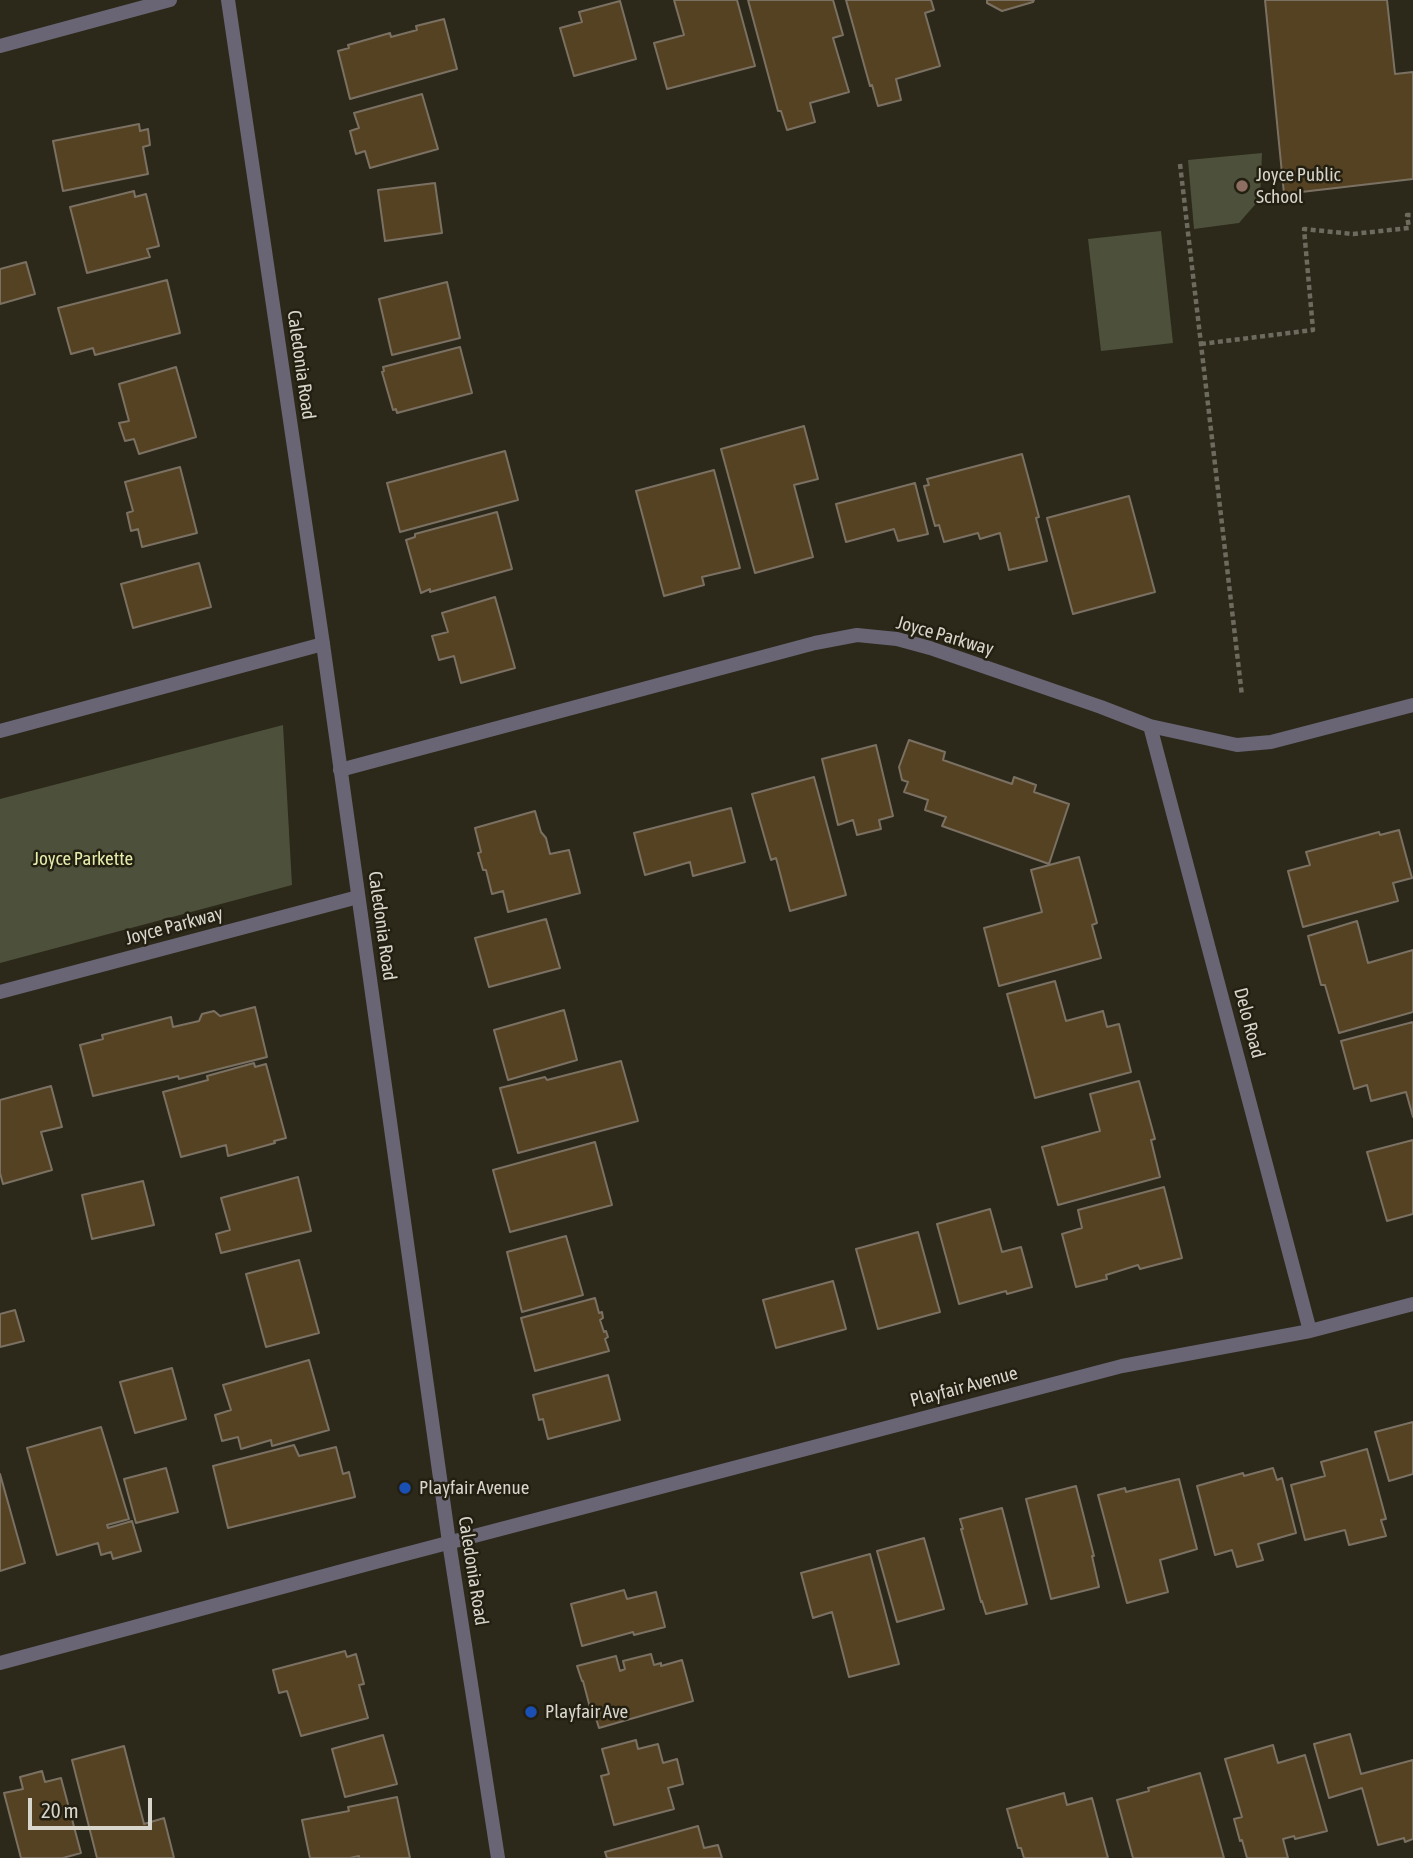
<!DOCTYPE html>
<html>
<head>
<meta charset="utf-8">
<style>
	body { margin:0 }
	#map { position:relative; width:1413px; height:1858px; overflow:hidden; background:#2c291b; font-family:"Asap Condensed",sans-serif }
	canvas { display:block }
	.scale { position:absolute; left:28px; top:1798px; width:124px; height:32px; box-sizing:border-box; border:4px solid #d7d5cc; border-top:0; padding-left:9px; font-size:21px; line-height:24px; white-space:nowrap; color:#d7d5cc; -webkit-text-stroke:5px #231f11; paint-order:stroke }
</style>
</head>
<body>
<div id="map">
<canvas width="1413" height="1858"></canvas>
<div class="scale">20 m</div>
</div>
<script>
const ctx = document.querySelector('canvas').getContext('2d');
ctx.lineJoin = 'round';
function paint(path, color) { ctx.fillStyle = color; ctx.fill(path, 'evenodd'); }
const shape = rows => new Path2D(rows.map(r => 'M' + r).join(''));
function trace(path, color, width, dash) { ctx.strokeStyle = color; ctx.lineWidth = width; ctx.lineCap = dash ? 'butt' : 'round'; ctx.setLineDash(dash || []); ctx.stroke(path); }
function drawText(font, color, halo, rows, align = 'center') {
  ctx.font = font + ' "Asap Condensed",sans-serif'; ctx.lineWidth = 5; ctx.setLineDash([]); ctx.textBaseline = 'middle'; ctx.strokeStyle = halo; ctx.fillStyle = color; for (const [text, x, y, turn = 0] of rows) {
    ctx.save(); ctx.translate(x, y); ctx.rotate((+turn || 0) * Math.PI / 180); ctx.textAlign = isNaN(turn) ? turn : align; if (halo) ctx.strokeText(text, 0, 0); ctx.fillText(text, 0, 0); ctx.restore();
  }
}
const green = shape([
	[1262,153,1260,199,1239,223,1194,229,1188,160],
	[1161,231,1173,343,1101,351,1088,239],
	[283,725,292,885,0,963,0,799]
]);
const building = shape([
	[674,0,737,0,755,66,667,89,654,43,684,35,674,0],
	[748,0,833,0,843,35,833,38,849,92,810,103,815,122,787,130,781,111,778,111,748,0],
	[846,0,931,0,934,10,925,13,940,66,896,79,901,100,878,106,872,85,870,86,846,0],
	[987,0,1034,0,1033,2,1002,11,987,3,987,0],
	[1265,0,1387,0,1395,74,1413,72,1413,179,1284,194,1265,0],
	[620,1,636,59,574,76,560,28,582,22,579,12,620,1],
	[444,19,457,69,350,99,338,51,349,48,348,45,390,33,391,37,417,30,416,26,444,19],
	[422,94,438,149,370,168,365,151,356,154,350,131,359,128,354,113,422,94],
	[139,124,140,131,148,129,150,145,143,147,148,174,63,191,53,141,139,124],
	[435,183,442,233,385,241,378,190,435,183],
	[134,191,135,197,146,194,159,246,147,249,150,257,87,273,70,207,134,191],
	[26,262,35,294,0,304,0,269,26,262],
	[167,280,180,333,95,355,93,348,71,354,58,308,167,280],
	[447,282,460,338,392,355,379,299,447,282],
	[460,347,472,393,397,413,396,409,393,410,382,372,384,371,383,367,460,347],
	[176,367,196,437,139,454,134,439,125,441,119,423,129,421,119,384,176,367],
	[804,426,818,479,794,485,813,557,755,573,721,449,804,426],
	[505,451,518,500,400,532,387,483,505,451],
	[1022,454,1039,517,1036,518,1047,561,1009,570,1000,533,980,539,978,533,944,542,939,525,935,526,924,486,929,485,927,479,1022,454],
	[180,467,197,533,142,547,138,529,131,531,127,513,133,511,125,482,180,467],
	[714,470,740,568,702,577,704,585,664,596,636,491,714,470],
	[915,483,928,534,898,541,894,529,846,542,836,504,915,483],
	[1129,496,1155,592,1073,614,1047,518,1129,496],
	[497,512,512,569,430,592,430,589,421,593,406,540,415,537,415,534,497,512],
	[199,563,211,607,133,628,121,584,199,563],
	[495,597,515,668,461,683,454,656,439,660,432,636,448,632,442,613,495,597],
	[909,740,945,752,943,760,1012,784,1014,777,1036,785,1034,792,1069,804,1049,864,942,826,946,817,925,810,928,800,904,792,908,782,902,780,899,767,909,740],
	[876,745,893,816,879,820,881,829,857,835,853,820,838,825,822,759,876,745],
	[814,777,846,895,790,911,776,858,771,860,752,794,814,777],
	[731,808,745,862,693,876,690,862,645,875,634,833,731,808],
	[535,811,541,832,546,838,550,854,569,850,580,893,508,912,503,891,492,894,486,870,483,870,478,853,481,852,475,828,535,811],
	[1399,830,1412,878,1393,883,1398,901,1303,927,1288,871,1310,865,1306,852,1379,832,1380,835,1399,830],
	[1079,857,1097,923,1092,925,1101,958,999,986,984,928,1042,912,1031,870,1079,857],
	[546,919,560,968,489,987,475,938,546,919],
	[1357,921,1368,963,1413,950,1413,1012,1339,1033,1325,985,1321,985,1308,936,1357,921],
	[1055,981,1066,1021,1103,1011,1107,1027,1119,1024,1131,1072,1035,1098,1007,994,1055,981],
	[255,1007,267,1057,179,1079,178,1076,93,1096,80,1045,103,1039,102,1035,171,1017,173,1027,199,1021,202,1014,214,1011,220,1016,255,1007],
	[564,1010,577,1060,508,1080,494,1030,564,1010],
	[1413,1022,1413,1117,1406,1092,1371,1101,1367,1085,1354,1089,1341,1041,1413,1022],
	[621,1061,638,1121,518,1153,500,1088,545,1077,547,1080,621,1061],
	[254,1063,255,1067,266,1064,286,1138,274,1141,275,1143,228,1156,226,1145,181,1157,163,1092,208,1080,207,1076,254,1063],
	[1139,1081,1155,1139,1151,1140,1160,1177,1058,1205,1042,1147,1100,1131,1090,1094,1139,1081],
	[51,1086,62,1127,41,1132,52,1170,3,1184,0,1173,0,1100,51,1086],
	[1413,1140,1413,1214,1387,1221,1367,1152,1413,1140],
	[595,1142,612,1205,510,1232,493,1170,595,1142],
	[298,1177,311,1231,221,1253,216,1234,230,1230,221,1198,298,1177],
	[143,1181,154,1225,92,1239,82,1195,143,1181],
	[1164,1187,1182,1258,1140,1269,1138,1265,1106,1275,1107,1279,1076,1287,1062,1234,1082,1228,1078,1210,1164,1187],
	[990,1209,1002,1252,1021,1247,1032,1287,1007,1294,1006,1291,959,1304,937,1224,990,1209],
	[918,1232,940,1312,878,1329,856,1249,918,1232],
	[566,1236,583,1295,522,1312,507,1252,566,1236],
	[299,1260,319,1333,266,1347,246,1274,299,1260],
	[833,1281,846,1329,776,1348,763,1300,833,1281],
	[595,1298,599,1313,602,1312,603,1318,600,1320,604,1332,606,1331,608,1337,605,1339,609,1351,535,1371,521,1318,595,1298],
	[15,1310,24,1341,0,1347,0,1314,15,1310],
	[309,1360,329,1430,272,1446,271,1440,241,1449,238,1437,222,1441,215,1415,231,1410,223,1385,309,1360],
	[172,1368,186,1419,135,1433,120,1382,172,1368],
	[608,1375,620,1420,548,1439,543,1419,539,1420,533,1395,608,1375],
	[1413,1422,1413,1474,1389,1481,1375,1432,1413,1422],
	[101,1427,129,1519,107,1525,108,1528,132,1521,141,1551,113,1559,111,1552,101,1555,98,1543,57,1555,27,1448,101,1427],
	[294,1445,299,1456,336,1447,343,1474,349,1472,355,1497,228,1528,213,1466,294,1445],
	[1367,1449,1386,1519,1381,1520,1386,1536,1349,1545,1345,1530,1305,1540,1291,1485,1325,1476,1321,1462,1367,1449],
	[166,1468,178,1512,136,1523,124,1479,166,1468],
	[1273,1468,1277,1480,1282,1478,1296,1533,1258,1544,1263,1560,1237,1567,1232,1550,1215,1555,1197,1486,1243,1473,1244,1476,1273,1468],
	[0,1474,25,1563,0,1571,0,1474],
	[1179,1479,1197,1549,1160,1560,1168,1592,1127,1603,1098,1495,1125,1488,1126,1492,1179,1479],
	[1076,1486,1094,1556,1092,1556,1099,1587,1051,1599,1026,1499,1076,1486],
	[1002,1508,1027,1604,986,1614,982,1601,981,1602,961,1529,963,1529,960,1519,1002,1508],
	[924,1538,944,1609,897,1622,877,1551,924,1538],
	[870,1554,899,1664,849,1677,832,1612,813,1618,801,1573,870,1554],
	[624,1590,627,1599,656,1592,665,1627,634,1635,633,1632,582,1646,571,1604,624,1590],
	[345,1651,347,1657,356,1654,364,1684,359,1685,368,1718,301,1736,287,1691,279,1693,273,1670,345,1651],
	[651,1654,654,1665,661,1663,661,1666,682,1660,693,1701,599,1728,595,1715,592,1715,583,1681,582,1681,577,1666,616,1656,620,1671,625,1669,623,1661,651,1654],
	[1350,1734,1361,1774,1413,1760,1413,1839,1405,1842,1404,1838,1378,1845,1362,1788,1329,1798,1314,1744,1350,1734],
	[383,1735,397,1784,345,1797,332,1749,383,1735],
	[636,1740,638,1749,658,1744,663,1763,677,1759,683,1784,668,1788,674,1809,614,1825,601,1776,609,1774,602,1749,636,1740],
	[1273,1745,1278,1763,1305,1755,1327,1831,1295,1839,1294,1836,1283,1839,1288,1858,1247,1858,1242,1840,1240,1841,1234,1819,1242,1817,1225,1759,1273,1745],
	[124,1746,144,1824,164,1818,174,1858,97,1858,72,1760,124,1746],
	[42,1771,45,1782,61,1778,81,1853,63,1858,21,1858,4,1793,23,1789,20,1777,42,1771],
	[1200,1773,1224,1858,1133,1858,1117,1800,1149,1791,1148,1788,1200,1773],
	[1064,1793,1067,1805,1092,1798,1108,1858,1024,1858,1021,1848,1018,1848,1007,1809,1064,1793],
	[397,1797,410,1858,359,1858,359,1856,350,1858,310,1858,302,1820,349,1811,348,1807,397,1797],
	[698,1826,704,1848,718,1845,722,1858,607,1858,605,1852,698,1826]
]);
const path = shape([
	[1180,164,1242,696],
	[1201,344,1313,330,1304,229,1353,234,1409,228,1407,215,1413,215]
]);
const minor = shape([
	[0,46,170,0],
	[1150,726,1310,1331],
	[0,731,323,644],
	[340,770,815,643,857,635,897,639,930,648,1101,707,1150,726,1237,745,1271,742,1413,705],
	[0,992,358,897],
	[0,1663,398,1556,1122,1366,1310,1331,1413,1304]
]);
const tertiary = shape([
	[228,0,323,644,449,1542,498,1858]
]);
const markers = [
	[1242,186,7,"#8d6e63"],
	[405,1488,7,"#1a4fb4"],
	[531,1712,7,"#1a4fb4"]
];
const poiNames = [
	["Joyce Public",1256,175],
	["School",1256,197],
	["Playfair Avenue",419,1488],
	["Playfair Ave",545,1712]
];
const streetNames = [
	["Caledonia Road",301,365,82],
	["Joyce Parkway",945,636,16],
	["Joyce Parkway",174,926,-15],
	["Caledonia Road",382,926,82],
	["Delo Road",1249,1023,75],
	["Playfair Avenue",964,1387,-15],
	["Caledonia Road",473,1571,81]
];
const parkNames = [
	["Joyce Parkette",83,859]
];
paint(green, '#4d503a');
paint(building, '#554223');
trace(building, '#7b7163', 2);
trace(path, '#6d6b5e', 4.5, [5, 3.5]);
trace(minor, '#696574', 14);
trace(tertiary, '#696574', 14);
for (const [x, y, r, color] of markers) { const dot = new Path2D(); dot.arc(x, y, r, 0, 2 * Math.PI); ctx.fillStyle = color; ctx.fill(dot); trace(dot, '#231f11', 2.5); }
drawText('19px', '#d7d5cc', '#231f11', poiNames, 'left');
drawText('19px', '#d7d5cc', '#231f11', streetNames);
drawText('19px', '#e2ecac', '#231f11', parkNames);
</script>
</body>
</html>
